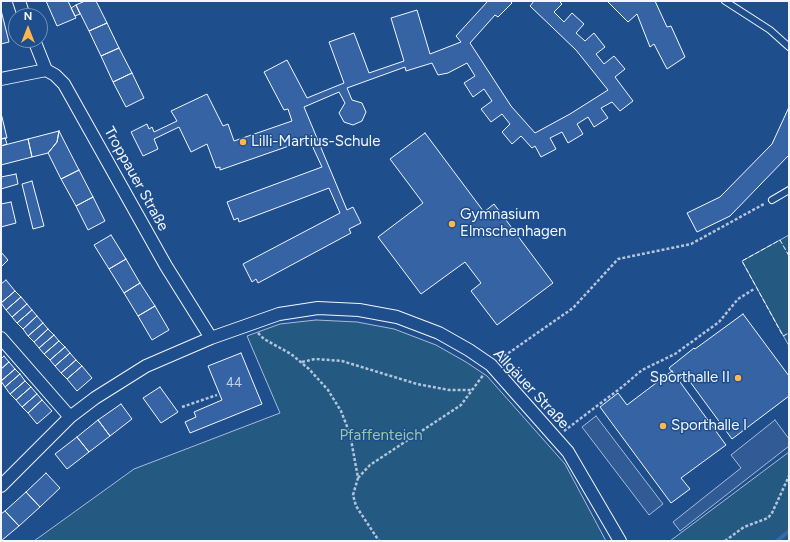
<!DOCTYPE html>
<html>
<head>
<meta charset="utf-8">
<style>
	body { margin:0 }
	#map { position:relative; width:790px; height:542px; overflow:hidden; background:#1f4e8c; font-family:Figtree,sans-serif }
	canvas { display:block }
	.frame { position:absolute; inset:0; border:2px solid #f2f6ff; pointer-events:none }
	.north { position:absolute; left:8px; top:8px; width:40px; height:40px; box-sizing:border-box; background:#1f4e8c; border:1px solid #7391ba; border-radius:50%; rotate:0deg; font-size:11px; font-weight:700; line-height:16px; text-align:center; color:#f2f6ff }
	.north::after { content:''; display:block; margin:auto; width:14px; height:18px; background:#ffb74d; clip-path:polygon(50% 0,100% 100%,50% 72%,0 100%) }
</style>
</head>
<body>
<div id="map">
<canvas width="790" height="542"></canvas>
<div class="frame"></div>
<div class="north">N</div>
</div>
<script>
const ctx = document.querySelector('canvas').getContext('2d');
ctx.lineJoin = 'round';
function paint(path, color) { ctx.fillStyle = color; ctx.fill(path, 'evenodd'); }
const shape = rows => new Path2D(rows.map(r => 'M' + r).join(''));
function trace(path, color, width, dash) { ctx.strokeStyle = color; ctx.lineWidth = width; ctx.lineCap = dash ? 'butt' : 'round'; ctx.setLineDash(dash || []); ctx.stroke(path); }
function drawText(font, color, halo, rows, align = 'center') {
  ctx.font = font + ' Figtree,sans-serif'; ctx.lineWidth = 3; ctx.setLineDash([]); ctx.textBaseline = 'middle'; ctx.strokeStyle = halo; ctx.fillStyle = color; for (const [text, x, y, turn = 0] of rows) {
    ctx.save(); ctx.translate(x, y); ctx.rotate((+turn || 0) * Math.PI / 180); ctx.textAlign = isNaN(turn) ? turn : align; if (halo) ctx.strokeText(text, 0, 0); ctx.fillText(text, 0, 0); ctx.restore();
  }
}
const green = shape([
	[789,235,789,346,742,261,789,235],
	[316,320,357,322,394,329,436,345,466,362,487,376,565,464,606,541,34,541,134,469,280,413,247,336,280,324,316,320],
	[789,452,789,541,670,541,789,452]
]);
const parking = shape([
	[596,416,663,504,649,515,582,427,596,416],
	[775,420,789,439,789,446,680,531,673,522,741,468,731,455,775,420]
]);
const stream = shape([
	[777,541,789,531]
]);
const building = shape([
	[46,1,68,1,76,18,57,26,46,1],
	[85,1,96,1,107,23,89,31,76,5,85,1],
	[488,1,510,1,512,3,498,17,495,15,470,43,511,106,535,133,570,114,608,90,576,50,530,6,534,1,559,1,562,4,554,12,564,22,572,13,584,24,576,33,585,41,594,33,605,47,596,54,604,64,614,56,625,69,615,77,633,101,620,111,612,102,601,108,608,118,594,127,588,117,577,124,583,134,568,143,562,132,550,138,556,149,541,157,535,146,532,148,521,136,512,144,502,132,510,124,502,114,491,122,481,109,492,101,484,89,473,97,464,83,475,76,467,63,448,73,438,75,432,63,406,71,405,67,347,88,352,100,362,103,366,112,362,121,353,125,344,122,339,113,345,103,339,92,304,107,347,210,353,207,361,223,349,229,351,233,258,283,256,279,252,282,243,264,340,213,329,188,239,222,238,218,234,220,227,202,322,167,309,139,220,170,220,167,216,168,207,144,191,152,179,127,154,139,158,149,143,156,131,132,147,124,149,129,152,127,154,132,177,121,171,111,207,94,223,126,228,124,234,141,292,121,288,109,284,110,264,72,287,60,307,98,344,83,329,42,354,33,369,73,404,61,391,18,417,10,430,54,461,42,456,36,488,1],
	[607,1,655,1,667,27,671,26,685,57,667,69,654,44,650,47,637,14,628,22,607,1],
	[76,5,80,14,75,16,71,8,76,5],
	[1,10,9,42,1,44,1,10],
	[107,23,119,48,101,56,89,31,107,23],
	[119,48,132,73,113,82,101,56,119,48],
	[132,73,144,98,126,107,113,82,132,73],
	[789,107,789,155,730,216,697,232,687,213,720,197,772,144,789,107],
	[2,117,7,138,1,139,1,118,2,117],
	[59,131,79,170,61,179,48,153,57,142,59,131],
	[59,131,57,142,48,153,32,157,28,139,59,131],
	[425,133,484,212,494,204,553,283,497,325,471,291,481,283,465,262,421,294,378,237,423,203,390,159,425,133],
	[5,138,7,144,1,146,1,139,5,138],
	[28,139,32,157,1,165,1,146,28,139],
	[79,170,93,197,76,206,61,179,79,170],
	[16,174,18,184,1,189,1,177,16,174],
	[32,181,44,226,33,229,22,184,32,181],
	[93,197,105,221,88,230,76,206,93,197],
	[11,202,16,223,1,227,1,204,11,202],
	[111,235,126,259,109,269,94,245,111,235],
	[1,252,8,260,1,267,1,252],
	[126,259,140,283,124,293,109,269,126,259],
	[6,280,15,291,1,303,1,284,6,280],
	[140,283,155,306,138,316,124,293,140,283],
	[15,291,21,297,6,310,1,303,15,291],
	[21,297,27,304,12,317,6,310,21,297],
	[27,304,32,310,17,323,12,317,27,304],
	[155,306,169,330,152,340,138,316,155,306],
	[32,310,37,316,23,329,17,323,32,310],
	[743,314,789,376,789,396,732,439,685,375,678,380,669,368,694,348,695,349,743,314],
	[37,316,43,323,28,336,23,329,37,316],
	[43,323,48,329,34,342,28,336,43,323],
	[48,329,54,335,39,348,34,342,48,329],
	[54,335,59,341,44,354,39,348,54,335],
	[59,341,65,347,50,360,44,354,59,341],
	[65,347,70,353,55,366,50,360,65,347],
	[70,353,76,360,61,373,55,366,70,353],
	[241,353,262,404,190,433,185,422,196,417,194,412,222,400,208,366,241,353],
	[4,356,9,362,1,369,1,359,4,356],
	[76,360,82,366,67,379,61,373,76,360],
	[9,362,15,369,1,381,1,369,9,362],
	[82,366,92,378,77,391,67,379,82,366],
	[15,369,20,374,5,387,1,381,15,369],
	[672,371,726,445,681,478,690,489,671,503,600,407,618,393,627,405,672,371],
	[20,374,25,381,10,394,5,387,20,374],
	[25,381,31,387,16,400,10,394,25,381],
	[31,387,37,394,22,407,16,400,31,387],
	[160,387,178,412,161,423,143,398,160,387],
	[37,394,42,400,28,413,22,407,37,394],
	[42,400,52,411,37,424,28,413,42,400],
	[121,404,132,419,110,436,98,420,121,404],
	[98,420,110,436,89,452,77,437,98,420],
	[77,437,89,452,67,469,55,454,77,437],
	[46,473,60,488,40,507,26,492,46,473],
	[26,492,40,507,19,526,5,511,26,492],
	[5,511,19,526,1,541,1,514,5,511]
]);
const path = shape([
	[258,333,264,339,291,354,309,369,328,390,341,411,350,434,358,478,353,495,356,506,379,541],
	[500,359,573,308,618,259,691,244,764,204],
	[302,362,315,359,342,361,417,384,449,390,471,390],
	[182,407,217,395],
	[564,431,622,387,642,370,675,354,719,322,738,299,754,289],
	[358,478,370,465,461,405,484,374],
	[725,541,744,527,768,518,772,513,789,476]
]);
const lane = shape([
	[725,1,770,30,789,47],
	[772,200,789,190]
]);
const street = shape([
	[19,1,24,16],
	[34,40,46,70,55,75,64,84,166,266,211,338],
	[1,79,46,70],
	[1,338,70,417],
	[1,486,70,417,95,398,146,366,211,338,279,314,318,308,359,310,397,317,439,333,469,350,491,365,568,452,620,541]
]);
const fence = shape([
	[789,256,780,240,742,261,783,336,789,333]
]);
const markers = [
	[243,142,4,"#ffb74d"],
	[452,224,4,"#ffb74d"],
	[738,378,4,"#ffb74d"],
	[663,426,4,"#ffb74d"]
];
const numberNames = [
	["44",234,383]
];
const poiNames = [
	["Lilli-Martius-Schule",251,142],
	["Gymnasium",460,215],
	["Elmschenhagen",460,232],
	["Sporthalle II",730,378,"right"],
	["Sporthalle I",671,426]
];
const streetNames = [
	["Troppauer Straße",136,179,61],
	["Allgäuer Straße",531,389,47]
];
const parkNames = [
	["Pfaffenteich",381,436]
];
paint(green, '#245a82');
trace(green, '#a8bbd7', 1);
paint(parking, '#305b95');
trace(parking, '#a8bbd7', 1);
trace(stream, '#3b69a3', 4);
paint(building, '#3563a3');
trace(building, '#f2f6ff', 1);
trace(lane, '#f2f6ff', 8);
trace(street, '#f2f6ff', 14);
trace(path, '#b3c4dc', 2.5, [3, 2]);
trace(lane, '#1f4e8c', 6);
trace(street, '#1f4e8c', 12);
trace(fence, '#f2f6ff', 1, [5, 2]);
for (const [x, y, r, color] of markers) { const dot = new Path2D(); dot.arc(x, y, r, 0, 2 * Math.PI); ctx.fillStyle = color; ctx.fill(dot); trace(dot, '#1f4e8c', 1.5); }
drawText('13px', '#c3d1e8', null, numberNames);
drawText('15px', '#f2f6ff', '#1f4e8c', poiNames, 'left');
drawText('15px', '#f2f6ff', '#1f4e8c', streetNames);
drawText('15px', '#97c8a6', '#1f4e8c', parkNames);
</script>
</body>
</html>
